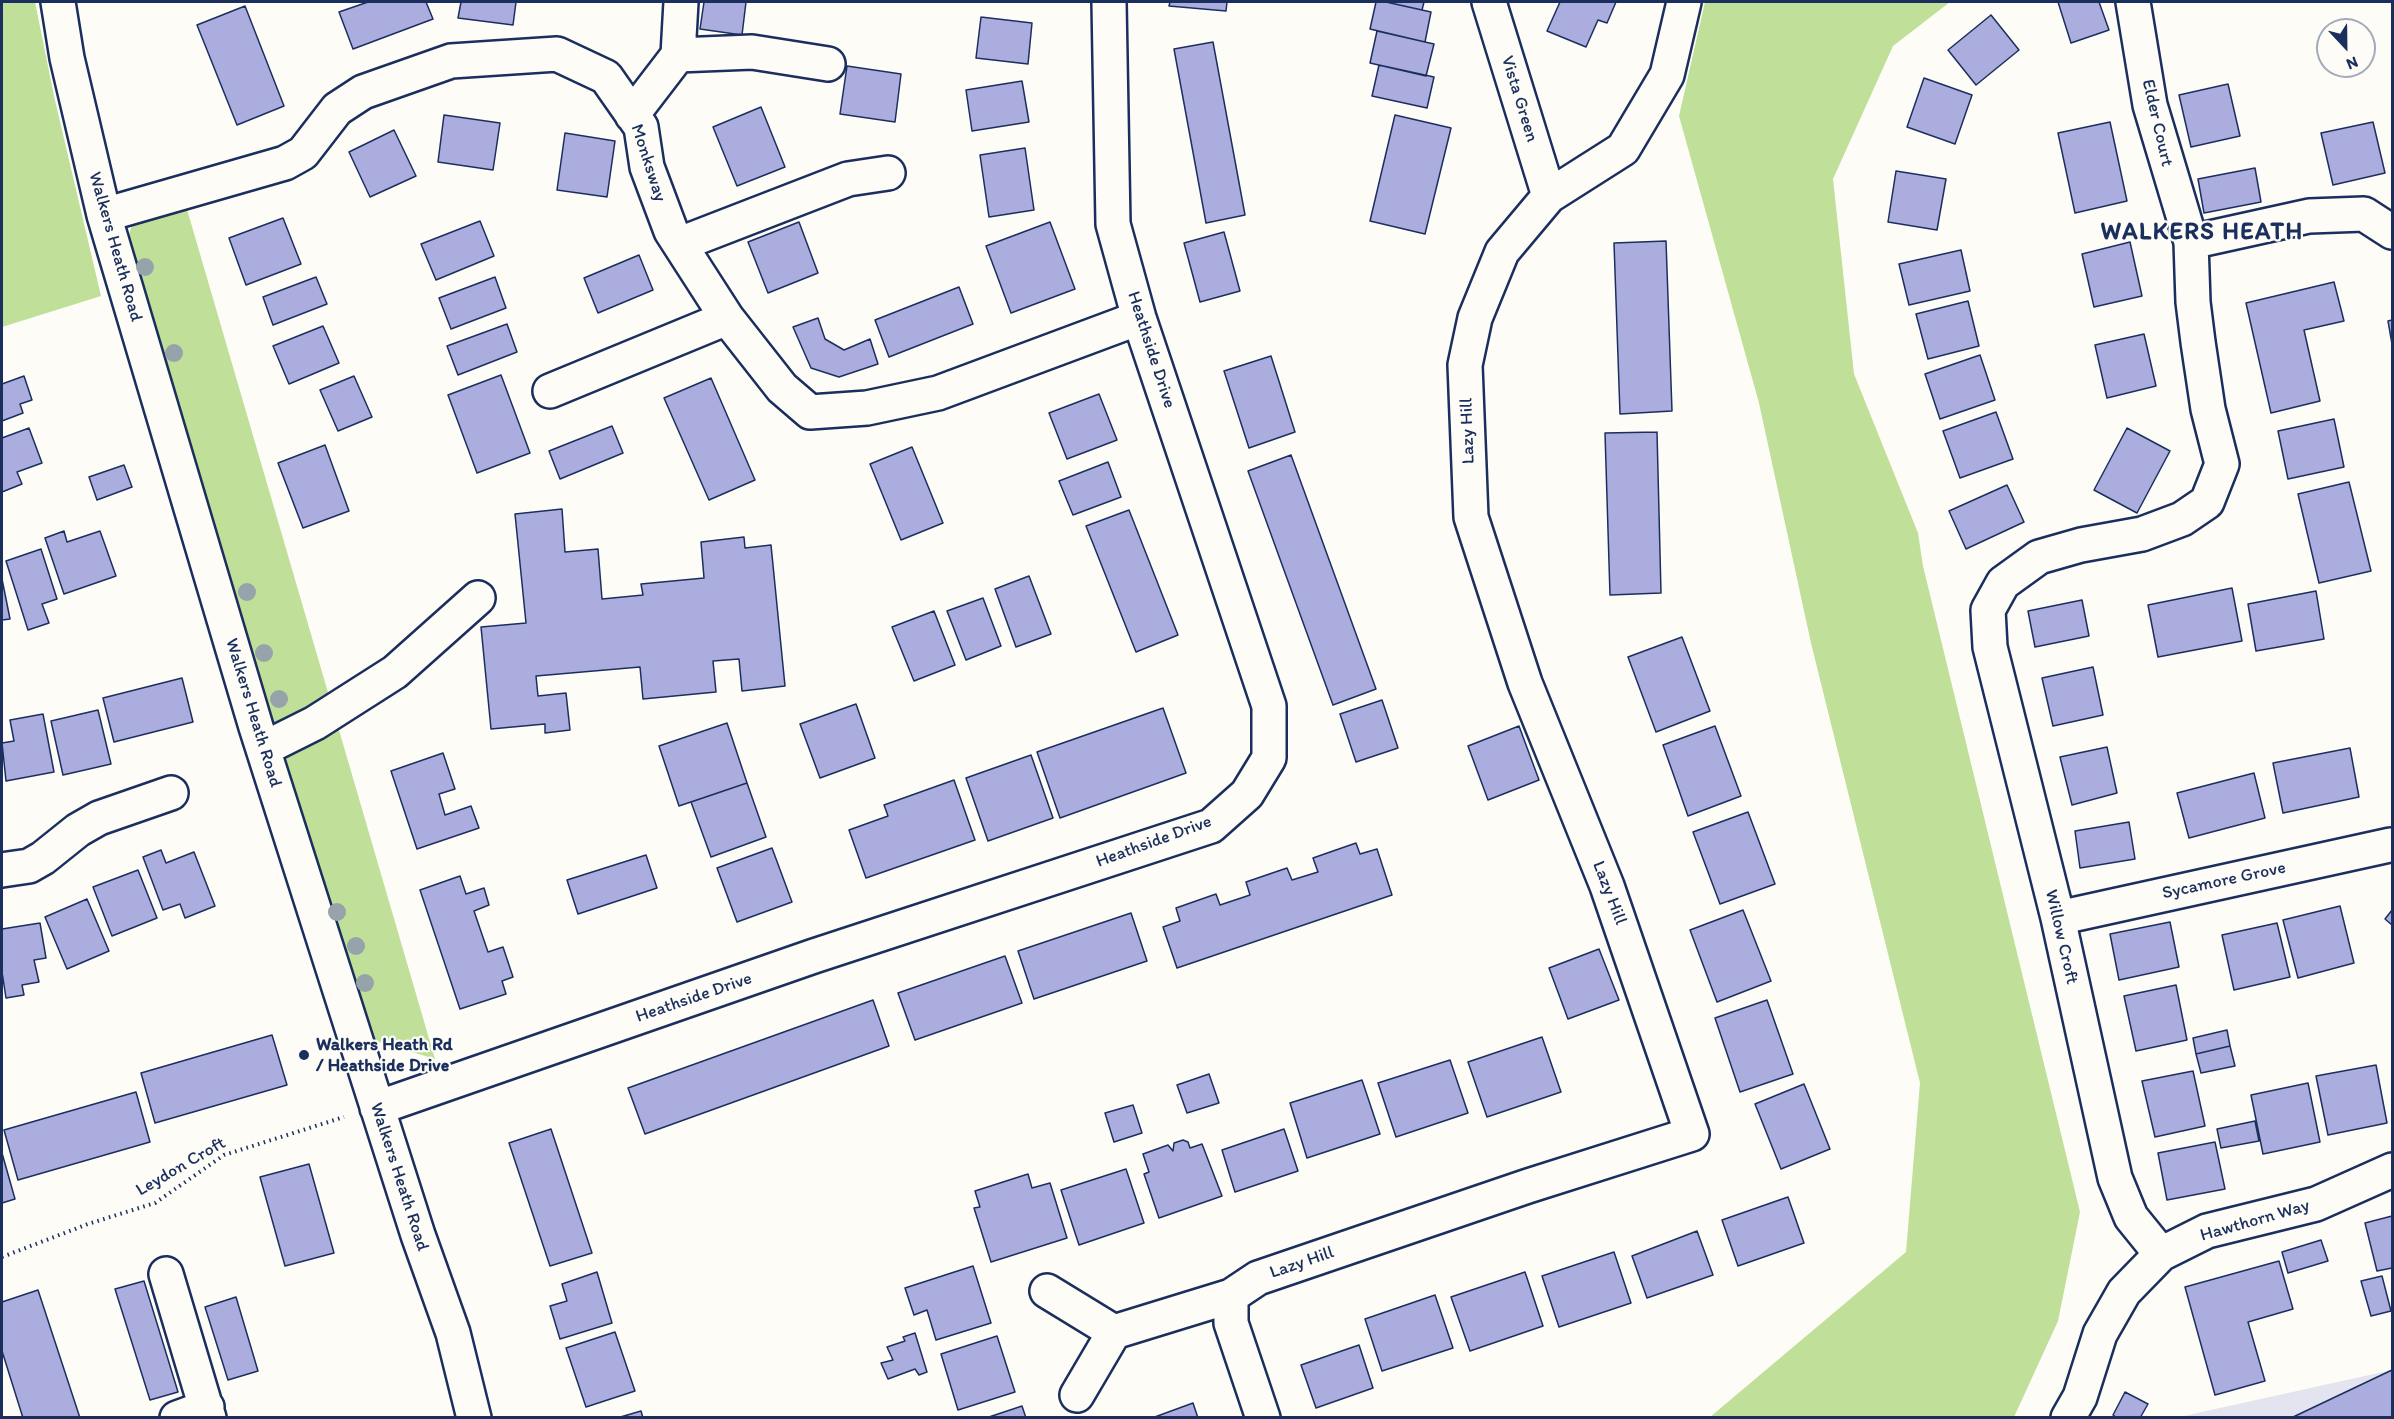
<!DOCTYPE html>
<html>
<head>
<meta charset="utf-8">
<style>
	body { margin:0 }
	#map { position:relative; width:2394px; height:1419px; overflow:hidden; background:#fdfcf7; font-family:Itim,sans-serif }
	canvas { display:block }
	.frame { position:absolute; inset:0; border:3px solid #1b2f5e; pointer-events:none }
	.north { position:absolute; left:2316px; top:18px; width:60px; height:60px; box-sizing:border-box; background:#fdfcf7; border:2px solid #a3aaba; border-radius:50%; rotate:158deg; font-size:16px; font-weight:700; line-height:24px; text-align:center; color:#1b2f5e }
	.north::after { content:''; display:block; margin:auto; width:21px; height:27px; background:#1b2f5e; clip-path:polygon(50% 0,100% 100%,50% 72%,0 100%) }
</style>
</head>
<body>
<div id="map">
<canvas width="2394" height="1419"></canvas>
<div class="frame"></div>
<div class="north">N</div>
</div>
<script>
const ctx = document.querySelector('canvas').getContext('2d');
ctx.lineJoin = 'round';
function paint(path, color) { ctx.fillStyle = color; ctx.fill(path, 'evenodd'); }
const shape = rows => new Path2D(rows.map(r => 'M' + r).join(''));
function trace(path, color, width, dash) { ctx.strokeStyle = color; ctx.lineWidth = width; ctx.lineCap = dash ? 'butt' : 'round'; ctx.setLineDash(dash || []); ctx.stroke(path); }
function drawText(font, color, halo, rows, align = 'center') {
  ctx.font = font + ' Itim,sans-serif'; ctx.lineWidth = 4.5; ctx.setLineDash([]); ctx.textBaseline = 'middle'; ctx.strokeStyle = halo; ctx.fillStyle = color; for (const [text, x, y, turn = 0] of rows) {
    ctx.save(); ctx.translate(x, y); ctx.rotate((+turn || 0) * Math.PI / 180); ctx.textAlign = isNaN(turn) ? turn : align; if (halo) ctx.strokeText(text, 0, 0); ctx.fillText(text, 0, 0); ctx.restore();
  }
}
const built = shape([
	[2392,1370,2392,1417,2179,1417]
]);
const green = shape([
	[2,2,35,2,54,96,101,296,2,327],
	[1705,2,1950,2,1893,46,1833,179,1854,374,1918,533,1923,566,2080,1212,2058,1321,2014,1417,1710,1417,1906,1252,1920,1083,1811,643,1759,403,1679,116],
	[186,206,435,1059,376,1041,354,994,126,247,132,224]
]);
const building = shape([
	[368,2,426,2,433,19,353,49,339,12,368,2],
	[461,2,516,2,513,25,458,18,461,2],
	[704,2,746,2,742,35,700,29,704,2],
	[1170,2,1227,2,1226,11,1169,6,1170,2],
	[1376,2,1386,2,1431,12,1425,42,1370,29,1376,2],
	[1386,2,1424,2,1422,10,1386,2],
	[1560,2,1616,2,1607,23,1598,20,1586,47,1547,31,1560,2],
	[2058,2,2099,2,2109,30,2071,43,2058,2],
	[245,6,284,106,237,125,197,25,245,6],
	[1991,15,2019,50,1976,85,1948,50,1991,15],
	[981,17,1032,23,1028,64,976,58,981,17],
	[1377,31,1434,44,1426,76,1370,63,1377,31],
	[1213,42,1245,215,1206,223,1174,49,1213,42],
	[1379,65,1434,77,1427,108,1372,96,1379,65],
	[847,66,901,74,895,122,840,114,847,66],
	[1924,78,1972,95,1955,144,1907,127,1924,78],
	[1022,81,1029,122,972,131,966,90,1022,81],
	[2228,84,2240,136,2191,147,2179,95,2228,84],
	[761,107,785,167,737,186,713,127,761,107],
	[444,115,500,123,493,170,438,162,444,115],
	[1395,115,1451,128,1425,234,1370,221,1395,115],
	[2110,122,2127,201,2075,213,2058,133,2110,122],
	[2373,122,2385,173,2333,185,2321,133,2373,122],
	[394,130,416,176,370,197,349,152,394,130],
	[565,133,615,141,607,197,557,190,565,133],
	[1025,148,1034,210,989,217,980,155,1025,148],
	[2255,168,2261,202,2204,213,2198,179,2255,168],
	[1896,171,1946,179,1937,230,1888,222,1896,171],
	[283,218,301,264,246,285,229,238,283,218],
	[480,221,494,256,436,280,421,244,480,221],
	[799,222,818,273,768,293,748,242,799,222],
	[1050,222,1075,289,1011,313,986,246,1050,222],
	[1224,232,1240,291,1200,302,1184,243,1224,232],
	[1666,241,1672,411,1620,414,1614,243,1666,241],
	[2130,242,2142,296,2094,307,2082,254,2130,242],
	[1961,250,1970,291,1909,305,1899,264,1961,250],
	[639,255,653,290,598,313,584,278,639,255],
	[316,277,327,304,273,325,263,297,316,277],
	[495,277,506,308,451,329,439,298,495,277],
	[2334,282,2344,321,2304,330,2320,401,2271,413,2246,303,2334,282],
	[959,287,973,324,889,357,875,320,959,287],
	[1968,301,1979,346,1928,359,1916,314,1968,301],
	[818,318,825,339,844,350,870,339,878,364,839,377,811,368,793,327,818,318],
	[2392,320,2392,344,2388,321,2392,320],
	[507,324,517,352,458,375,447,346,507,324],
	[323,326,339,363,289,384,273,346,323,326],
	[2144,334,2156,386,2107,398,2095,345,2144,334],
	[1980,355,1995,400,1940,419,1925,374,1980,355],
	[1271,356,1295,432,1249,448,1224,371,1271,356],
	[501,375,530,453,477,473,448,395,501,375],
	[24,376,32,400,20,404,23,413,2,421,2,384,24,376],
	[354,376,372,417,338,431,320,390,354,376],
	[711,378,755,480,709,500,664,398,711,378],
	[1099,394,1117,440,1067,459,1049,413,1099,394],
	[1996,412,2013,459,1960,478,1943,431,1996,412],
	[2334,419,2344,467,2288,479,2278,431,2334,419],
	[612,426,623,453,560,479,549,451,612,426],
	[29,428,42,463,17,472,22,484,2,492,2,438,29,428],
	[2127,428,2170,451,2137,513,2094,490,2127,428],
	[1657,432,1661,593,1610,595,1605,433,1657,432],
	[325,445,349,511,303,528,278,463,325,445],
	[912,447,943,523,901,540,870,464,912,447],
	[1291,455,1376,689,1333,705,1248,471,1291,455],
	[1108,462,1121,497,1073,515,1059,481,1108,462],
	[124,465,132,487,97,500,89,477,124,465],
	[2349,482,2371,571,2319,583,2298,494,2349,482],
	[2007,485,2024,522,1966,549,1949,511,2007,485],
	[562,509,565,552,598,549,602,599,643,595,641,584,704,578,701,542,744,537,745,548,771,545,785,686,742,691,739,659,713,661,716,692,643,699,640,667,536,676,538,696,566,693,570,730,545,733,545,724,491,729,481,627,526,623,515,514,562,509],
	[1129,510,1178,635,1136,652,1086,526,1129,510],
	[64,531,67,542,100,531,116,576,64,594,45,538,64,531],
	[41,549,57,599,42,604,49,623,28,630,6,561,41,549],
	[1029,576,1051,634,1016,647,995,589,1029,576],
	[2,579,10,619,2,620,2,579],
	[2232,588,2242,641,2158,657,2148,605,2232,588],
	[2316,591,2324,639,2256,651,2248,604,2316,591],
	[983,598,1001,646,966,660,947,611,983,598],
	[2082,600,2089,636,2035,647,2028,611,2082,600],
	[934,611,955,665,914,681,892,627,934,611],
	[1682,637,1710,711,1656,732,1628,657,1682,637],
	[2093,667,2103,715,2053,726,2042,678,2093,667],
	[182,678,193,722,114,742,103,698,182,678],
	[1382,700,1398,748,1356,762,1340,714,1382,700],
	[856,704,875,758,820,778,800,724,856,704],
	[1163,708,1186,773,1060,818,1037,752,1163,708],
	[98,710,111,764,63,775,51,721,98,710],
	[43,714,54,772,6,781,2,743,14,741,10,720,43,714],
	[727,723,747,783,679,806,659,746,727,723],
	[1519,726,1539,780,1488,800,1468,746,1519,726],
	[1715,726,1741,796,1688,816,1663,745,1715,726],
	[2107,747,2117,793,2072,805,2060,757,2107,747],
	[2350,748,2359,797,2283,813,2273,763,2350,748],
	[443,753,455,789,439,794,445,815,471,806,479,828,417,849,391,771,443,753],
	[1031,755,1053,818,988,841,966,778,1031,755],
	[2254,773,2265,818,2189,838,2177,793,2254,773],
	[954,780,975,840,866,878,849,830,888,816,884,805,954,780],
	[747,783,766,837,711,857,691,802,747,783],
	[1748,812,1775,884,1720,904,1693,832,1748,812],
	[2129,822,2135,859,2080,868,2075,831,2129,822],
	[1356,843,1360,854,1377,849,1392,895,1177,968,1163,927,1180,921,1176,908,1216,894,1220,905,1250,895,1246,882,1287,868,1292,880,1318,872,1313,858,1356,843],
	[772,848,792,902,737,922,717,868,772,848],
	[161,850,166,863,194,852,215,906,185,918,180,904,163,910,143,857,161,850],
	[646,855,657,888,578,914,567,880,646,855],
	[138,870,157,918,112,936,93,887,138,870],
	[460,876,466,894,484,888,489,905,474,911,488,952,503,947,513,977,502,981,506,994,460,1009,420,890,460,876],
	[87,899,109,951,67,969,45,917,87,899],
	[2340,906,2354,963,2298,978,2283,920,2340,906],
	[1743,910,1771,981,1717,1002,1690,930,1743,910],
	[2392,910,2392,925,2385,919,2392,910],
	[1131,913,1147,961,1034,999,1018,951,1131,913],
	[2170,922,2179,967,2119,980,2110,934,2170,922],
	[40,923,46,958,34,960,39,982,22,985,24,995,6,998,2,972,2,929,40,923],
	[2277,923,2290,977,2234,990,2222,935,2277,923],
	[1599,949,1619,1000,1568,1019,1549,968,1599,949],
	[1005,956,1022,1003,915,1040,898,993,1005,956],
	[2176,985,2187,1040,2136,1051,2124,996,2176,985],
	[873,1000,889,1046,645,1134,628,1088,873,1000],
	[1767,1000,1793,1074,1740,1092,1715,1018,1767,1000],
	[2227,1030,2230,1046,2196,1054,2193,1038,2227,1030],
	[272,1035,287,1085,155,1123,141,1073,272,1035],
	[1542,1037,1561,1092,1487,1117,1468,1062,1542,1037],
	[2230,1046,2235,1066,2201,1073,2196,1054,2230,1046],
	[1450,1060,1468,1113,1396,1137,1378,1083,1450,1060],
	[2376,1065,2387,1123,2328,1135,2316,1076,2376,1065],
	[2193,1071,2205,1126,2155,1137,2142,1081,2193,1071],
	[1209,1074,1219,1103,1187,1113,1177,1085,1209,1074],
	[1362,1080,1380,1134,1307,1158,1290,1103,1362,1080],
	[2308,1083,2320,1142,2263,1154,2251,1095,2308,1083],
	[1804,1084,1830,1149,1781,1169,1755,1104,1804,1084],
	[136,1092,150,1142,18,1180,4,1130,136,1092],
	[1133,1105,1142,1133,1114,1142,1105,1113,1133,1105],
	[2255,1121,2259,1141,2221,1148,2217,1129,2255,1121],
	[551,1129,592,1253,550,1266,509,1143,551,1129],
	[1284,1129,1298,1171,1235,1192,1222,1150,1284,1129],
	[1183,1140,1188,1142,1190,1148,1202,1144,1222,1196,1159,1218,1144,1174,1149,1172,1143,1154,1168,1145,1173,1151,1174,1143,1183,1140],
	[2215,1142,2225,1189,2167,1200,2158,1153,2215,1142],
	[2,1153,15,1199,2,1203,2,1153],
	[309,1164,334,1253,285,1266,260,1177,309,1164],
	[1126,1169,1144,1223,1079,1245,1061,1190,1126,1169],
	[1028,1174,1032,1188,1050,1183,1067,1238,991,1262,974,1208,980,1207,975,1191,1028,1174],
	[1788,1197,1804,1243,1738,1266,1722,1220,1788,1197],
	[2392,1216,2392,1268,2377,1271,2365,1223,2392,1216],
	[1697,1231,1713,1275,1647,1298,1632,1256,1697,1231],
	[2321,1240,2328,1261,2288,1273,2282,1252,2321,1240],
	[1614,1252,1631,1303,1559,1327,1542,1276,1614,1252],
	[2279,1261,2293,1309,2248,1322,2265,1381,2215,1395,2185,1287,2279,1261],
	[973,1266,991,1323,936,1340,927,1310,914,1315,905,1288,973,1266],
	[597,1272,612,1323,560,1339,550,1306,567,1301,562,1284,597,1272],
	[1525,1272,1543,1326,1470,1351,1451,1297,1525,1272],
	[2382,1276,2391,1311,2371,1316,2361,1281,2382,1276],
	[144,1281,178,1392,150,1400,115,1289,144,1281],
	[38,1290,80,1418,23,1418,2,1351,2,1302,38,1290],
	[1435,1295,1453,1348,1382,1371,1365,1319,1435,1295],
	[236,1297,258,1371,228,1380,205,1307,236,1297],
	[615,1332,635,1391,586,1407,566,1348,615,1332],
	[915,1333,927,1372,919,1375,915,1369,888,1379,881,1363,893,1360,887,1347,905,1341,903,1337,915,1333],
	[997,1336,1015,1392,958,1410,941,1354,997,1336],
	[1359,1345,1373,1388,1316,1408,1301,1365,1359,1345],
	[2392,1370,2392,1418,2291,1418,2392,1370],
	[2125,1392,2148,1404,2140,1418,2117,1418,2113,1415,2125,1392],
	[1193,1403,1198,1418,1152,1418,1193,1403],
	[1022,1406,1026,1418,986,1418,1022,1406],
	[641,1411,643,1418,617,1418,641,1411]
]);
const path = shape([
	[2,1257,88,1224,155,1203,224,1155,344,1117]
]);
const minor = shape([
	[58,2,67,58,104,215,256,727,418,1235,453,1333,474,1418],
	[1489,2,1549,196],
	[2133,2,2150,105,2191,242,2193,302,2198,342,2208,409,2222,464,2207,502,2182,519,2142,534,2081,545,2039,557,2003,583,1988,610,1990,647,2058,918,2115,1178,2131,1217,2161,1254],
	[678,55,681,2],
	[632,115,678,55,752,52,828,64],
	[104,215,285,163,303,153,337,109,363,92,451,61,557,54,606,77,641,127,647,167,671,231,727,318,782,388,810,412,867,408,938,393,1139,318],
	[2191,242,2309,216,2364,214,2392,232],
	[680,244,848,179,888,173],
	[550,391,727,318],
	[263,749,315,723,395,672,478,598],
	[2,870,29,866,43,858,78,830,99,818,171,793],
	[2058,918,2390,845],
	[377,1108,814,956,1211,826,1247,794,1269,758,1269,706,1139,318,1113,224,1109,2],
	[166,1274,209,1418],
	[1047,1291,1114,1332,1077,1395],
	[1114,1332,1231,1296],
	[177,1418,207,1407],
	[1263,1418,1231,1323,1231,1296,1258,1278,1528,1186,1692,1134,1607,886,1525,683,1471,517,1465,365,1475,318,1502,252,1549,196,1623,149,1667,75,1684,2],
	[2068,1418,2080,1397,2100,1334,2124,1292,2161,1254,2207,1231,2316,1204,2392,1170]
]);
const trees = [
	[145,267],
	[174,353],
	[247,592],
	[264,653],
	[279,699],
	[337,912],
	[356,946],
	[365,983]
];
const markers = [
	[304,1055,6,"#1b2f5e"]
];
const streetNames = [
	["Vista Green",1519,99,73],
	["Elder Court",2157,123,77],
	["Monksway",648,163,72],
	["Walkers Heath Road",115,247,74],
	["Heathside Drive",1151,350,72],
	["Lazy Hill",1468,431,-92],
	["Walkers Heath Road",253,713,73],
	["Heathside Drive",1154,842,-20],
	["Sycamore Grove",2224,881,-12],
	["Lazy Hill",1609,893,69],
	["Willow Croft",2061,937,77],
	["Heathside Drive",694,998,-19],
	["Leydon Croft",181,1167,-30],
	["Walkers Heath Road",399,1177,72],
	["Hawthorn Way",2255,1221,-16],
	["Lazy Hill",1302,1263,-19]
];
const poiNames = [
	["Walkers Heath Rd",316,1045],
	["/ Heathside Drive",316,1066]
];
const districtNames = [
	["WALKERS HEATH",2202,233]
];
paint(built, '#e4e4f0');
paint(green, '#c0df98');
paint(building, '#abadde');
trace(building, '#1b2f5e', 1.5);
trace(minor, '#1b2f5e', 38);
trace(path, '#1b2f5e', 4, [1.5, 4.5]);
trace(minor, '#fdfcf7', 33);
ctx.fillStyle = '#97a3ab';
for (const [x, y] of trees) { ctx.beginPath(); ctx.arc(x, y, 9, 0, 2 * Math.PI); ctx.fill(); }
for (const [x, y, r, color] of markers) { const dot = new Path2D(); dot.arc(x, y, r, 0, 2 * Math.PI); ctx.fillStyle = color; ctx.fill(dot); trace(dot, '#fdfcf7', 2); }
drawText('18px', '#1b2f5e', '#fdfcf7', streetNames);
drawText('bold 18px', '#1b2f5e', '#fdfcf7', poiNames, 'left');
ctx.letterSpacing = '1.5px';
drawText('bold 24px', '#1b2f5e', '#fdfcf7', districtNames);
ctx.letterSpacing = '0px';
</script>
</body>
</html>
